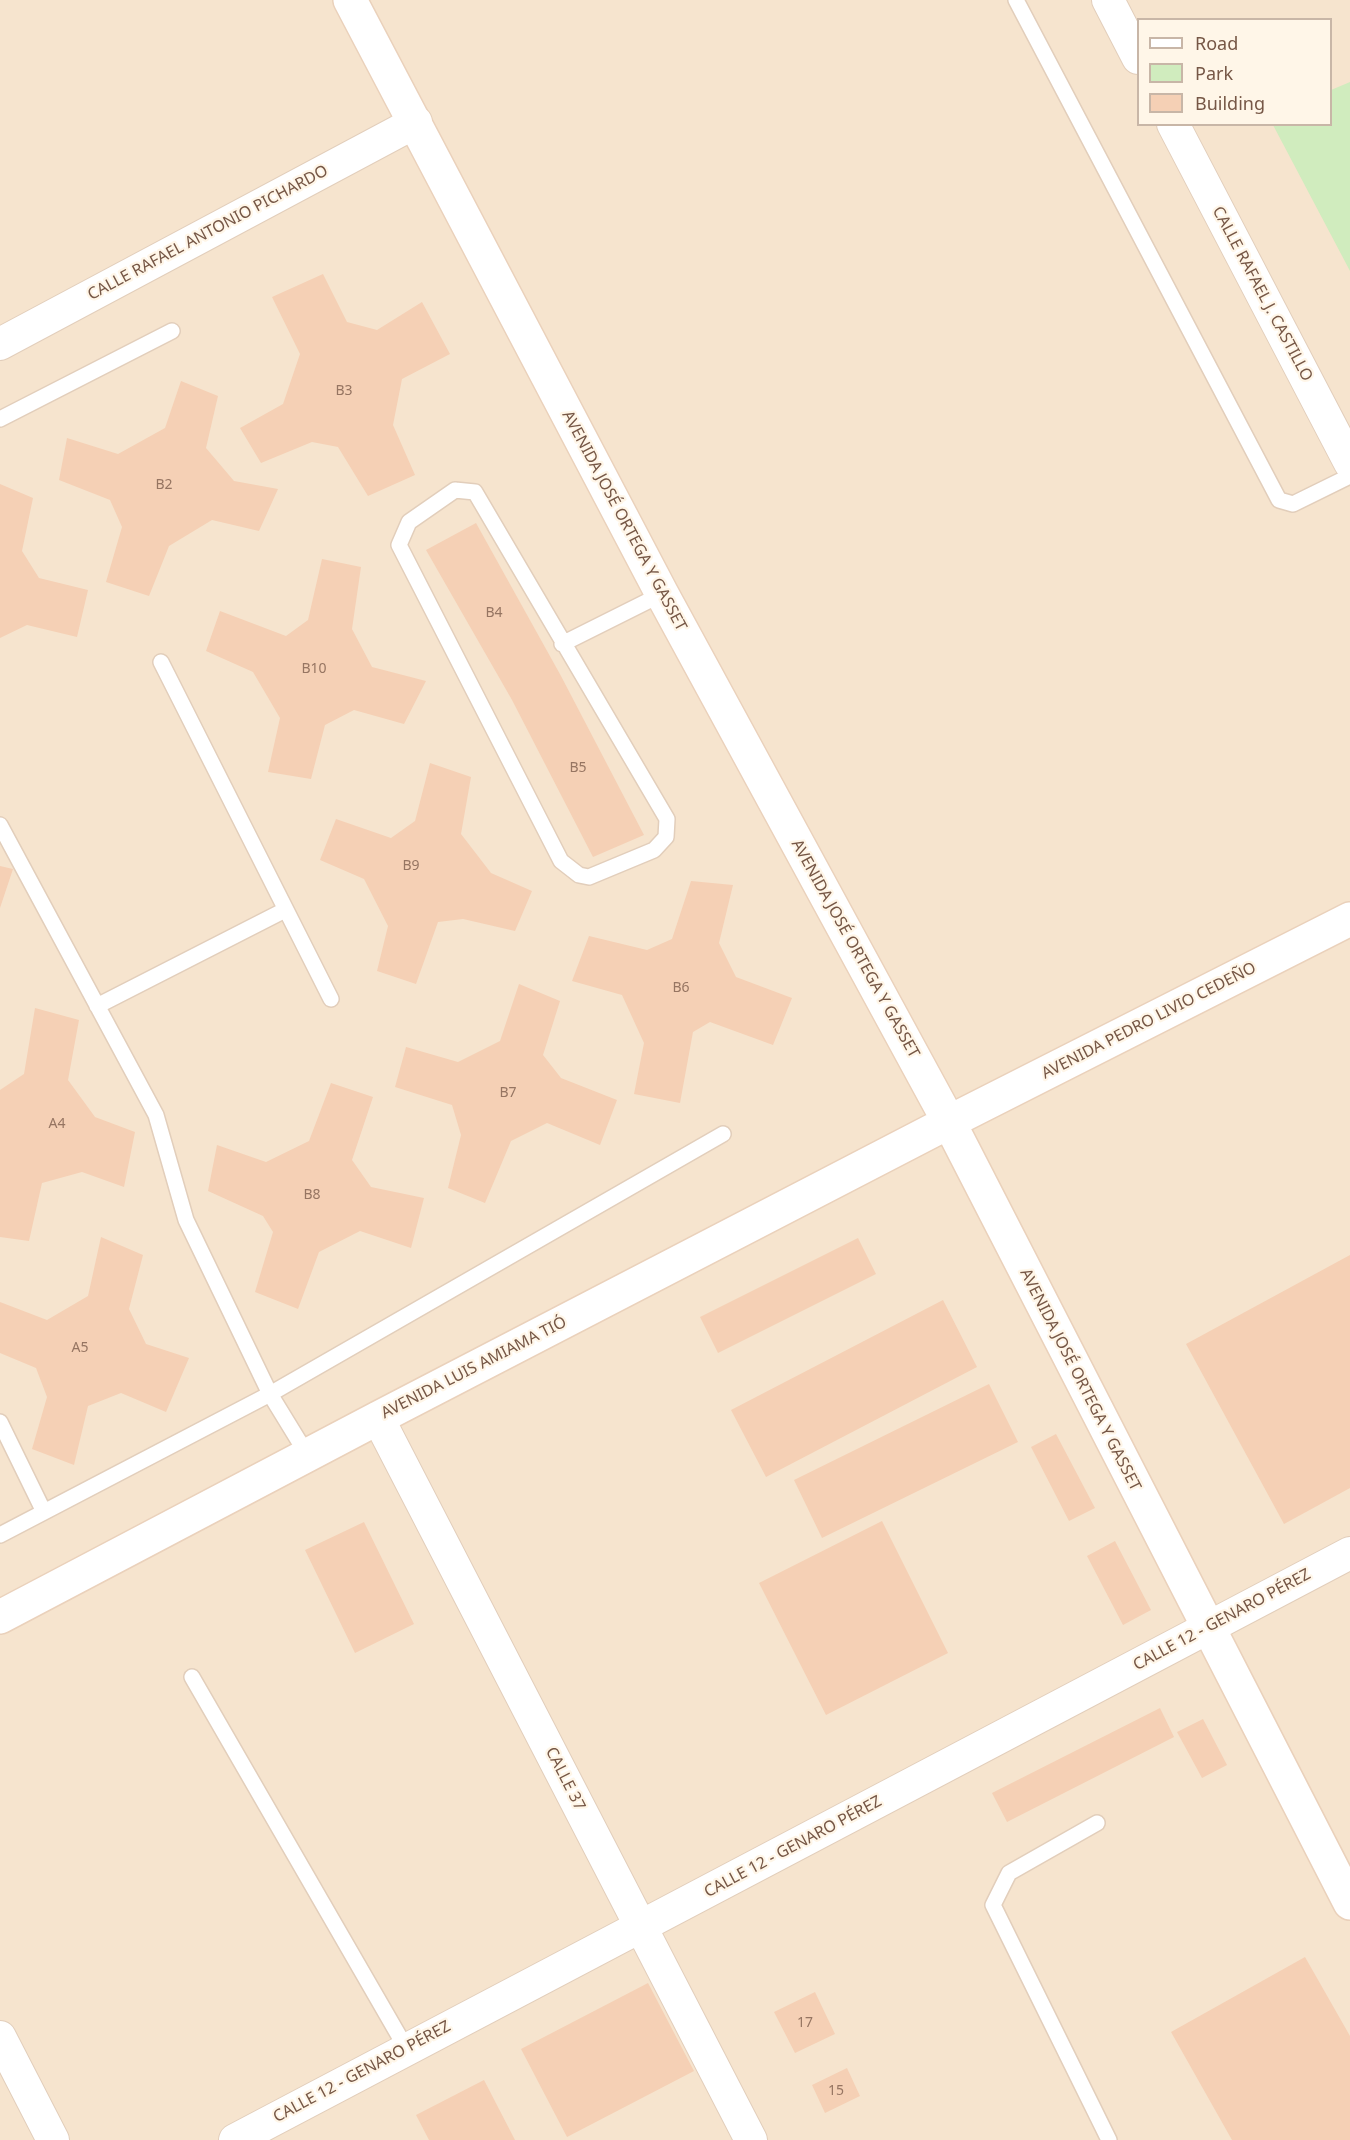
<!DOCTYPE html>
<html>
<head>
<meta charset="utf-8">
<style>
	body { margin:0 }
	#map { position:relative; width:1350px; height:2140px; overflow:hidden; background:#fef2e0; font-family:"Noto Sans",sans-serif }
	canvas { display:block }
	.legend { position:absolute; left:1137px; top:18px; width:195px; height:108px; box-sizing:border-box; background:#fff6e8; border:2px solid #c8b6a7; margin:0; padding:8px 10px; list-style:none; font-size:18px; color:#765746 }
	.legend li { display:flex; align-items:center; gap:12px; height:30px }
	.legend b { width:30px; border:2px solid #c8b6a7 }
</style>
</head>
<body>
<div id="map">
<canvas width="1350" height="2140"></canvas>
<ul class="legend">
<li><b style="height:8px;background:#fff"></b>Road</li>
<li><b style="height:16px;background:#d0ecbe"></b>Park</li>
<li><b style="height:16px;background:#f5d0b5"></b>Building</li>
</ul>
</div>
<script>
const ctx = document.querySelector('canvas').getContext('2d');
ctx.lineJoin = 'round';
function paint(path, color) { ctx.fillStyle = color; ctx.fill(path, 'evenodd'); }
const shape = rows => new Path2D(rows.map(r => 'M' + r).join(''));
function trace(path, color, width, dash) { ctx.strokeStyle = color; ctx.lineWidth = width; ctx.lineCap = dash ? 'butt' : 'round'; ctx.setLineDash(dash || []); ctx.stroke(path); }
function drawText(font, color, halo, rows, align = 'center') {
  ctx.font = font + ' "Noto Sans",sans-serif'; ctx.lineWidth = 4.5; ctx.setLineDash([]); ctx.textBaseline = 'middle'; ctx.strokeStyle = halo; ctx.fillStyle = color; for (const [text, x, y, turn = 0] of rows) {
    ctx.save(); ctx.translate(x, y); ctx.rotate((+turn || 0) * Math.PI / 180); ctx.textAlign = isNaN(turn) ? turn : align; if (halo) ctx.strokeText(text, 0, 0); ctx.fillText(text, 0, 0); ctx.restore();
  }
}
const residential = shape([
	[0,0,1350,0,1350,2140,0,2140],
	[1138,20,1330,20,1330,124,1138,124]
]);
const green = shape([
	[1350,82,1350,271,1273,125,1330,124,1331,90]
]);
const building = shape([
	[323,274,347,322,377,330,422,302,450,354,402,379,393,425,415,475,368,496,338,447,312,442,261,463,240,428,283,404,300,354,272,297],
	[181,381,218,396,206,448,234,481,278,489,259,531,212,520,169,546,149,596,106,582,122,527,110,500,59,480,67,438,118,454,165,428],
	[0,484,33,498,22,551,39,578,88,590,77,637,27,625,0,638],
	[476,523,561,676,644,835,593,857,512,700,426,550],
	[322,559,361,567,352,629,372,667,426,681,404,724,354,710,325,725,311,779,268,772,280,718,253,672,206,651,220,611,286,636,308,620],
	[430,763,471,777,461,834,491,873,532,891,515,931,463,919,438,922,416,984,377,971,388,926,364,879,320,860,336,819,391,838,415,821],
	[0,866,13,869,0,908],
	[691,881,733,885,719,943,736,977,792,998,773,1045,710,1022,693,1032,680,1103,634,1094,644,1043,622,995,572,981,589,936,647,950,672,939],
	[519,984,560,1001,543,1055,561,1078,617,1100,600,1145,547,1123,511,1141,485,1203,448,1188,461,1135,452,1105,395,1087,406,1047,458,1062,500,1041],
	[35,1008,79,1020,68,1080,95,1117,135,1132,124,1187,82,1172,42,1183,29,1241,0,1237,0,1090,24,1074],
	[331,1083,373,1097,352,1160,371,1187,424,1198,411,1248,360,1231,319,1252,298,1309,255,1292,273,1232,263,1216,208,1191,217,1145,266,1162,309,1141],
	[101,1237,143,1255,129,1309,146,1344,189,1358,166,1412,121,1393,88,1406,74,1465,32,1449,47,1397,36,1368,0,1353,0,1302,47,1320,88,1296],
	[858,1238,876,1274,718,1353,700,1317],
	[1350,1255,1350,1488,1284,1524,1186,1344],
	[943,1300,977,1367,766,1477,731,1410],
	[989,1384,1018,1442,822,1538,794,1480],
	[1056,1434,1095,1508,1069,1521,1031,1447],
	[882,1521,948,1653,826,1715,759,1583],
	[364,1522,414,1624,355,1653,305,1550],
	[1115,1541,1151,1610,1123,1625,1087,1556],
	[1160,1708,1174,1737,1007,1822,992,1793],
	[1203,1719,1227,1765,1202,1778,1177,1732],
	[1305,1957,1350,2036,1350,2140,1232,2140,1171,2032],
	[648,1983,694,2071,567,2137,521,2049],
	[815,1992,835,2034,795,2053,774,2012],
	[847,2068,860,2096,825,2113,812,2085],
	[484,2080,515,2140,429,2140,416,2115]
]);
const lane = shape([
	[1016,0,1279,500,1293,504,1350,476],
	[0,419,172,331],
	[455,490,475,492,667,819,666,837,654,850,589,877,579,875,561,861,399,545,409,522,455,490],
	[562,644,662,594],
	[161,662,331,999],
	[0,825,156,1115,186,1220,270,1394,308,1456],
	[97,1006,285,910],
	[0,1422,44,1512],
	[0,1535,270,1394,723,1134],
	[192,1677,406,2048],
	[1097,1823,1009,1873,993,1905,1109,2140]
]);
const street = shape([
	[1108,0,1138,58],
	[1173,124,1350,463],
	[0,344,416,122],
	[378,1418,751,2140],
	[0,2037,53,2140],
	[235,2140,1350,1553]
]);
const secondary = shape([
	[350,0,662,594,949,1122,1350,1903],
	[0,1617,378,1418,949,1122,1350,919]
]);
const numberNames = [
	["B3",344,391],
	["B2",164,485],
	["B4",494,613],
	["B10",314,669],
	["B5",578,768],
	["B9",411,866],
	["B6",681,988],
	["B7",508,1093],
	["A4",57,1124],
	["B8",312,1195],
	["A5",80,1348],
	["17",805,2023],
	["15",836,2091]
];
const streetNames = [
	["CALLE RAFAEL ANTONIO PICHARDO",208,233,-28],
	["CALLE RAFAEL J. CASTILLO",1262,294,62],
	["AVENIDA JOSÉ ORTEGA Y GASSET",624,521,62],
	["AVENIDA JOSÉ ORTEGA Y GASSET",855,949,61],
	["AVENIDA PEDRO LIVIO CEDEÑO",1149,1021,-27],
	["AVENIDA LUIS AMIAMA TIÓ",474,1368,-27],
	["AVENIDA JOSÉ ORTEGA Y GASSET",1080,1380,63],
	["CALLE 12 - GENARO PÉREZ",1222,1620,-28],
	["CALLE 37",565,1779,63],
	["CALLE 12 - GENARO PÉREZ",793,1847,-28],
	["CALLE 12 - GENARO PÉREZ",362,2072,-28]
];
paint(residential, '#f6e4ce');
paint(green, '#d0ecbe');
paint(building, '#f5d0b5');
trace(lane, '#e2cebb', 18);
trace(street, '#e2cebb', 34);
trace(secondary, '#ead1bb', 36);
trace(lane, '#fff', 15);
trace(street, '#fff', 32);
trace(secondary, '#fff', 33);
drawText('14px', '#967562', null, numberNames);
drawText('16px', '#765746', '#fff6e8', streetNames);
</script>
</body>
</html>
